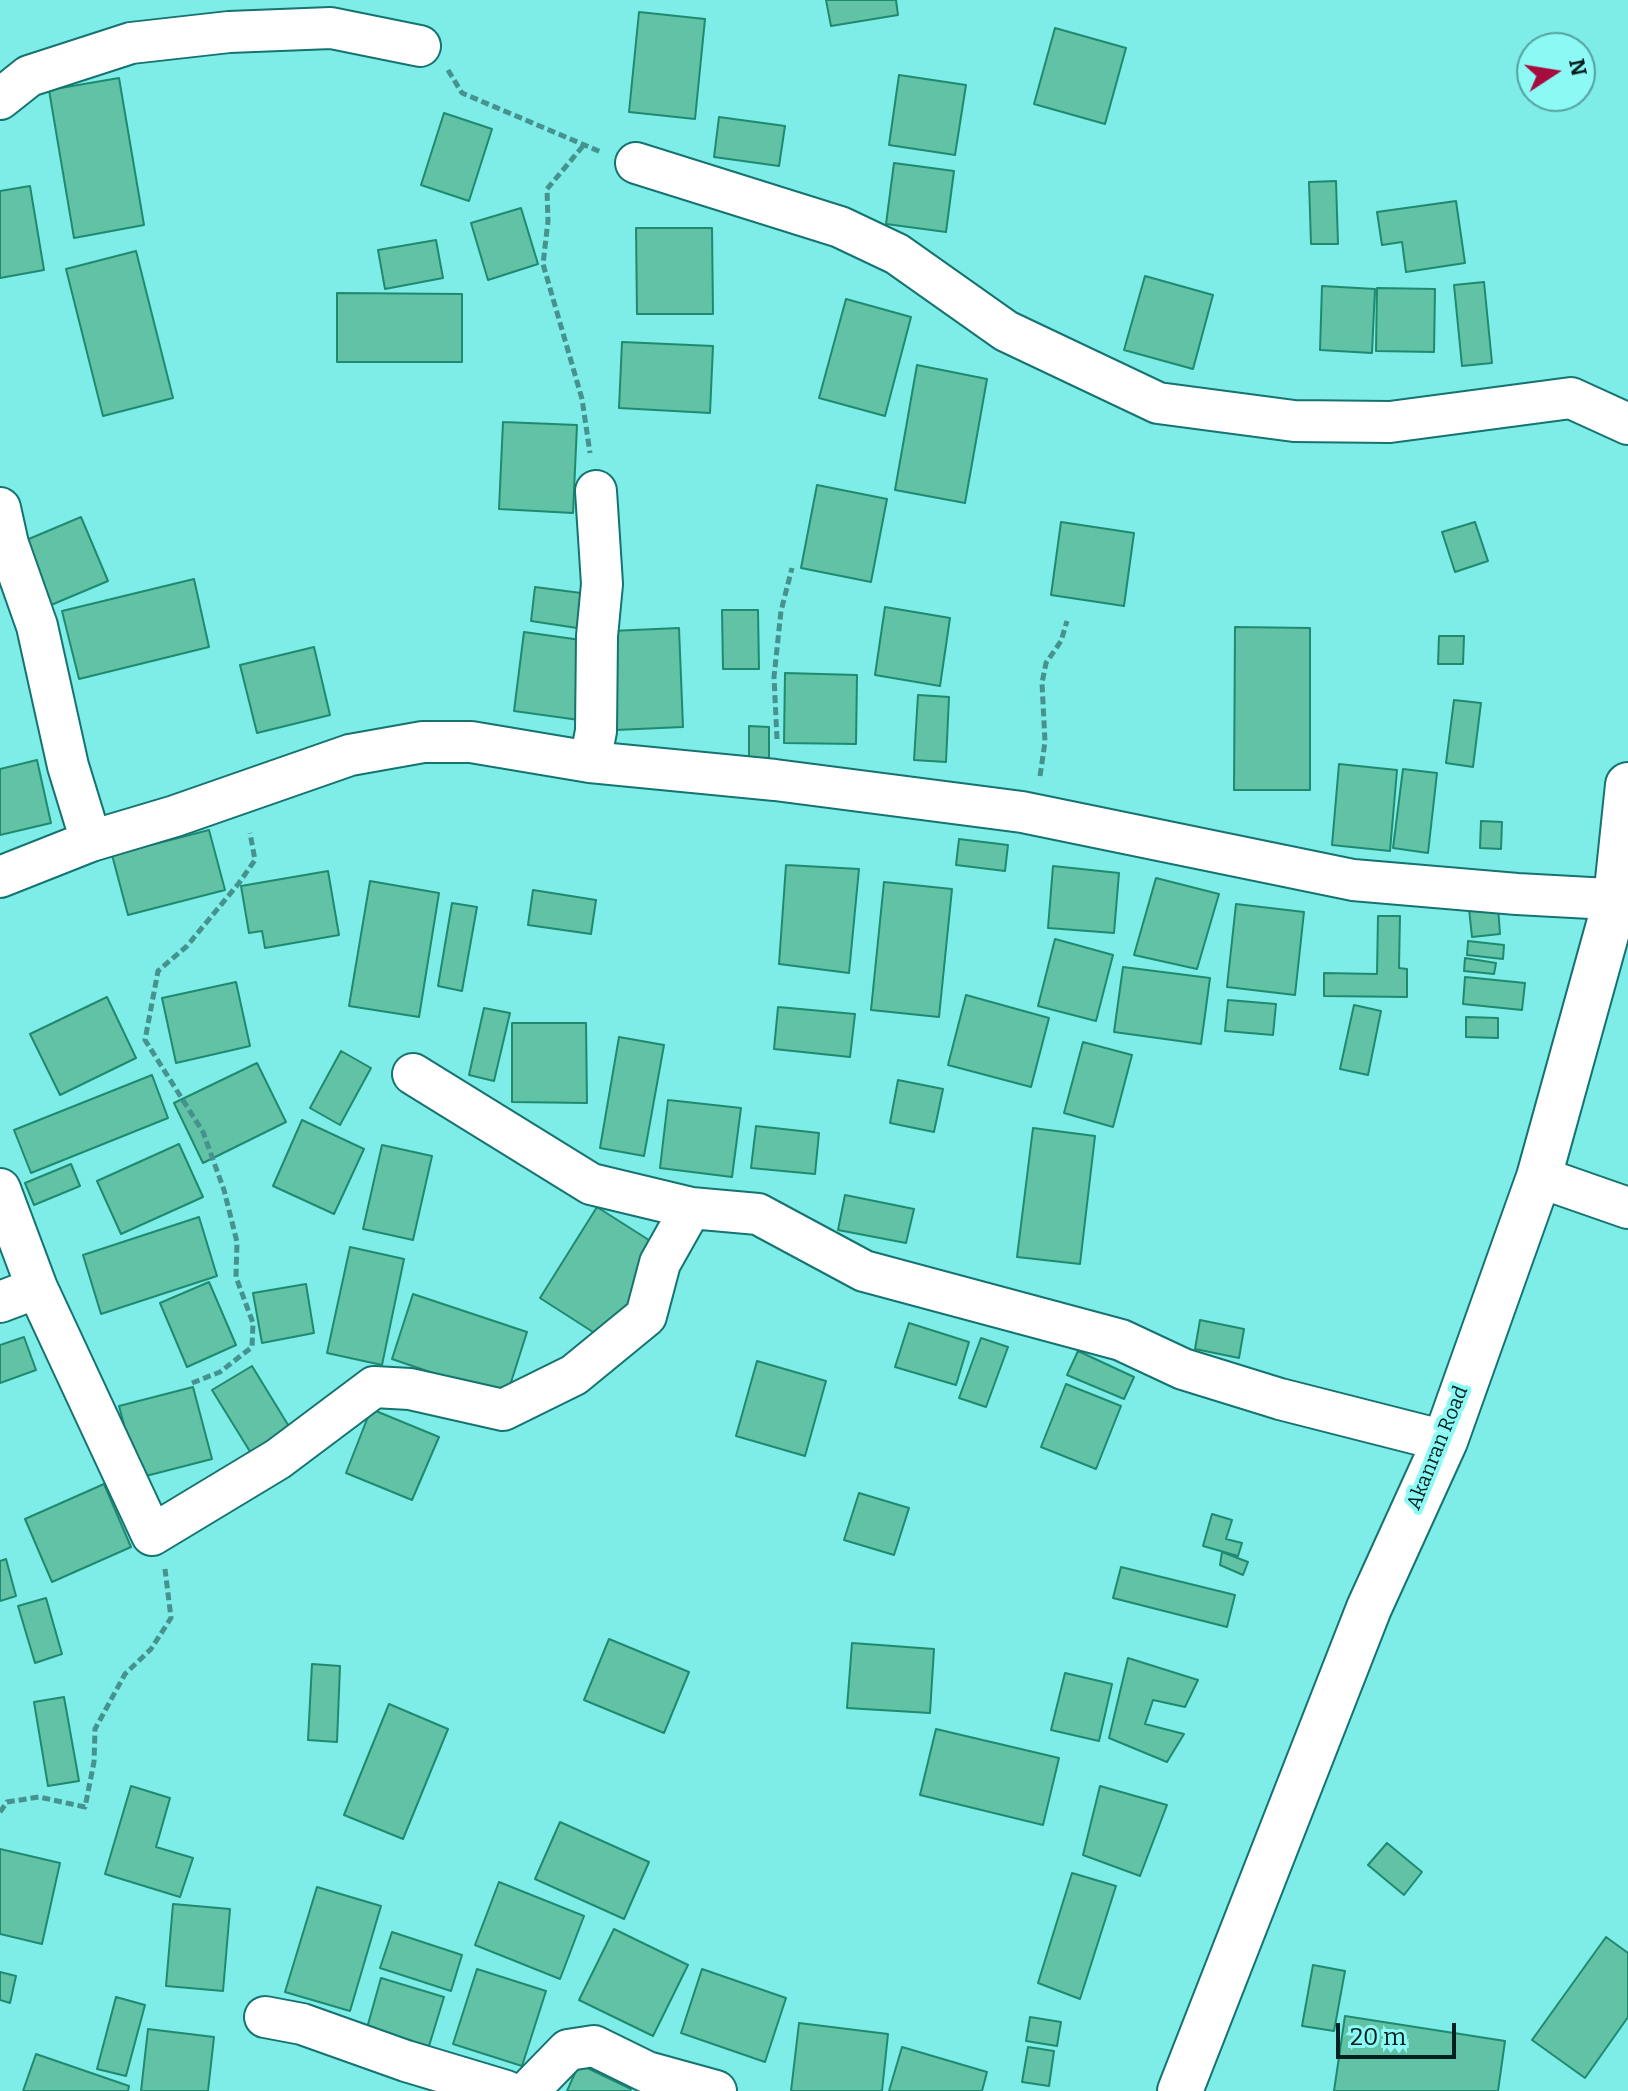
<!DOCTYPE html>
<html>
<head>
<meta charset="utf-8">
<style>
	body { margin:0 }
	#map { position:relative; width:1628px; height:2091px; overflow:hidden; background:#7eece7; font-family:Bitter,serif }
	canvas { display:block }
	.north { position:absolute; left:1516px; top:32px; width:80px; height:80px; box-sizing:border-box; background:#8cf9f4; border:2px solid #54a39f; border-radius:50%; rotate:78deg; font-size:22px; font-weight:700; line-height:32px; text-align:center; color:#002120 }
	.north::after { content:''; display:block; margin:auto; width:28px; height:36px; background:#a60d3e; clip-path:polygon(50% 0,100% 100%,50% 72%,0 100%) }
	.scale { position:absolute; left:1336px; top:2023px; width:120px; height:36px; box-sizing:border-box; border:4px solid #002120; border-top:0; padding-left:10px; font-size:24px; line-height:28px; white-space:nowrap; color:#002120; -webkit-text-stroke:6px #8cf9f4; paint-order:stroke }
</style>
</head>
<body>
<div id="map">
<canvas width="1628" height="2091"></canvas>
<div class="north">N</div>
<div class="scale">20 m</div>
</div>
<script>
const ctx = document.querySelector('canvas').getContext('2d');
ctx.lineJoin = 'round';
function paint(path, color) { ctx.fillStyle = color; ctx.fill(path, 'evenodd'); }
const shape = rows => new Path2D(rows.map(r => 'M' + r).join(''));
function trace(path, color, width, dash) { ctx.strokeStyle = color; ctx.lineWidth = width; ctx.lineCap = dash ? 'butt' : 'round'; ctx.setLineDash(dash || []); ctx.stroke(path); }
function drawText(font, color, halo, rows, align = 'center') {
  ctx.font = font + ' Bitter,serif'; ctx.lineWidth = 8; ctx.setLineDash([]); ctx.textBaseline = 'middle'; ctx.strokeStyle = halo; ctx.fillStyle = color; for (const [text, x, y, turn = 0] of rows) {
    ctx.save(); ctx.translate(x, y); ctx.rotate((+turn || 0) * Math.PI / 180); ctx.textAlign = isNaN(turn) ? turn : align; if (halo) ctx.strokeText(text, 0, 0); ctx.fillText(text, 0, 0); ctx.restore();
  }
}
const building = shape([
	[826,0,896,0,898,15,831,26,826,0],
	[639,12,705,19,695,119,629,112,639,12],
	[1055,28,1126,48,1105,124,1034,104,1055,28],
	[899,75,966,85,955,155,889,145,899,75],
	[119,78,144,225,74,238,49,90,119,78],
	[444,113,492,129,469,201,421,185,444,113],
	[719,117,785,126,779,166,714,157,719,117],
	[894,163,954,171,946,232,886,224,894,163],
	[1336,181,1338,244,1311,244,1309,182,1336,181],
	[30,186,44,270,0,278,0,191,30,186],
	[1456,201,1465,263,1406,272,1402,242,1382,245,1377,212,1456,201],
	[521,208,538,264,488,280,471,223,521,208],
	[636,228,712,228,713,314,637,314,636,228],
	[436,240,443,278,385,289,378,250,436,240],
	[136,251,173,398,103,416,66,269,136,251],
	[1145,276,1213,295,1193,369,1124,350,1145,276],
	[1484,282,1492,363,1462,366,1454,285,1484,282],
	[1322,286,1375,289,1372,353,1320,350,1322,286],
	[1377,288,1435,289,1434,352,1376,351,1377,288],
	[337,293,462,294,462,362,337,362,337,293],
	[846,299,911,317,885,416,819,398,846,299],
	[622,342,713,346,710,413,619,408,622,342],
	[917,365,987,379,965,503,895,490,917,365],
	[503,422,577,425,573,513,499,509,503,422],
	[817,485,887,499,871,582,801,568,817,485],
	[81,517,108,581,51,605,24,541,81,517],
	[1061,522,1134,533,1124,606,1051,595,1061,522],
	[1475,522,1488,561,1455,572,1442,532,1475,522],
	[194,579,209,647,79,679,62,611,194,579],
	[535,587,581,593,577,628,531,621,535,587],
	[885,607,950,618,940,686,875,675,885,607],
	[722,610,758,610,759,669,723,669,722,610],
	[1235,627,1310,628,1310,790,1234,790,1235,627],
	[679,628,683,727,615,730,611,631,679,628],
	[524,632,588,641,579,720,514,711,524,632],
	[1439,636,1464,636,1463,664,1438,664,1439,636],
	[314,647,330,715,257,733,240,665,314,647],
	[785,673,857,675,856,744,784,743,785,673],
	[918,695,949,697,946,762,914,760,918,695],
	[1454,700,1481,703,1473,767,1446,763,1454,700],
	[749,726,769,727,769,761,749,761,749,726],
	[37,760,51,823,0,835,0,769,37,760],
	[1339,764,1397,770,1390,851,1332,845,1339,764],
	[1403,769,1437,773,1428,853,1393,848,1403,769],
	[1481,821,1502,822,1501,849,1480,848,1481,821],
	[209,830,225,890,128,915,112,855,209,830],
	[959,839,1008,845,1005,871,956,865,959,839],
	[786,865,859,869,849,973,779,964,786,865],
	[1053,866,1119,873,1114,933,1048,928,1053,866],
	[328,871,339,935,265,948,262,931,249,933,241,886,328,871],
	[1156,878,1219,894,1197,969,1134,955,1156,878],
	[370,881,439,893,419,1017,349,1006,370,881],
	[884,882,952,889,939,1017,871,1010,884,882],
	[533,890,596,900,591,934,528,925,533,890],
	[452,903,477,907,462,991,438,986,452,903],
	[1236,904,1304,912,1295,995,1227,987,1236,904],
	[1498,907,1500,934,1472,937,1469,909,1498,907],
	[1378,916,1400,916,1399,968,1407,969,1407,997,1324,996,1324,973,1377,974,1378,916],
	[1055,939,1113,955,1096,1021,1038,1006,1055,939],
	[1468,941,1504,945,1503,959,1467,955,1468,941],
	[1465,958,1496,963,1494,974,1464,971,1465,958],
	[1123,967,1210,978,1201,1044,1114,1032,1123,967],
	[1465,977,1525,983,1522,1010,1463,1004,1465,977],
	[236,982,250,1046,176,1063,162,998,236,982],
	[966,995,1049,1018,1031,1087,948,1065,966,995],
	[107,997,136,1058,60,1095,30,1034,107,997],
	[1228,1000,1276,1004,1273,1035,1225,1031,1228,1000],
	[1354,1005,1381,1011,1368,1075,1340,1069,1354,1005],
	[778,1007,855,1014,850,1057,774,1049,778,1007],
	[484,1008,510,1013,494,1081,469,1075,484,1008],
	[1466,1017,1498,1018,1498,1038,1466,1037,1466,1017],
	[512,1023,586,1023,587,1103,512,1102,512,1023],
	[619,1037,664,1045,644,1156,600,1148,619,1037],
	[1083,1042,1132,1055,1113,1127,1064,1113,1083,1042],
	[341,1051,371,1068,340,1125,310,1108,341,1051],
	[257,1063,286,1122,203,1163,174,1103,257,1063],
	[152,1075,168,1118,31,1173,14,1130,152,1075],
	[898,1080,943,1089,934,1132,890,1123,898,1080],
	[668,1100,741,1108,732,1177,660,1168,668,1100],
	[302,1120,364,1149,334,1214,273,1186,302,1120],
	[756,1126,819,1133,815,1174,751,1168,756,1126],
	[1033,1128,1095,1136,1080,1264,1017,1257,1033,1128],
	[179,1144,203,1197,121,1234,97,1181,179,1144],
	[382,1145,432,1156,413,1240,363,1229,382,1145],
	[71,1164,80,1186,34,1205,25,1183,71,1164],
	[845,1195,914,1209,906,1243,838,1230,845,1195],
	[597,1207,663,1249,607,1341,540,1298,597,1207],
	[199,1217,217,1276,101,1314,83,1255,199,1217],
	[350,1247,404,1259,382,1365,327,1353,350,1247],
	[209,1282,236,1345,187,1367,160,1303,209,1282],
	[306,1284,314,1333,262,1343,253,1293,306,1284],
	[413,1294,527,1332,506,1398,392,1359,413,1294],
	[1200,1320,1244,1329,1239,1358,1195,1349,1200,1320],
	[909,1323,969,1342,956,1385,895,1367,909,1323],
	[24,1337,36,1370,0,1383,0,1345,24,1337],
	[981,1338,1008,1347,986,1407,959,1398,981,1338],
	[1078,1351,1134,1377,1124,1399,1067,1375,1078,1351],
	[757,1361,826,1381,805,1456,736,1436,757,1361],
	[252,1366,293,1433,254,1458,212,1390,252,1366],
	[1066,1384,1121,1406,1096,1469,1041,1447,1066,1384],
	[193,1387,212,1459,138,1478,119,1406,193,1387],
	[371,1409,439,1437,412,1500,346,1473,371,1409],
	[104,1484,131,1547,52,1582,25,1519,104,1484],
	[859,1493,909,1508,894,1555,844,1540,859,1493],
	[1212,1514,1232,1520,1226,1539,1242,1543,1238,1556,1203,1546,1212,1514],
	[1222,1552,1248,1562,1243,1575,1220,1565,1222,1552],
	[6,1559,16,1596,0,1601,0,1561,6,1559],
	[1121,1567,1235,1595,1227,1627,1113,1598,1121,1567],
	[46,1598,62,1654,35,1663,18,1606,46,1598],
	[609,1639,689,1672,664,1733,584,1700,609,1639],
	[852,1643,934,1649,930,1713,847,1708,852,1643],
	[1128,1658,1198,1680,1185,1707,1153,1700,1145,1724,1184,1734,1167,1762,1109,1738,1128,1658],
	[312,1664,340,1666,337,1742,308,1740,312,1664],
	[1065,1673,1112,1684,1099,1741,1051,1730,1065,1673],
	[64,1697,79,1781,48,1786,34,1702,64,1697],
	[389,1704,448,1729,403,1839,344,1815,389,1704],
	[936,1729,1059,1758,1043,1825,920,1795,936,1729],
	[131,1786,170,1798,156,1847,193,1858,180,1897,105,1874,131,1786],
	[1100,1786,1167,1805,1140,1876,1083,1855,1100,1786],
	[560,1822,649,1862,624,1919,535,1879,560,1822],
	[1387,1843,1422,1872,1404,1895,1368,1865,1387,1843],
	[0,1849,60,1863,42,1944,0,1934,0,1849],
	[1072,1873,1116,1886,1080,1999,1038,1983,1072,1873],
	[499,1882,584,1916,560,1979,475,1945,499,1882],
	[317,1887,381,1906,350,2011,285,1992,317,1887],
	[173,1904,230,1909,223,1991,166,1986,173,1904],
	[614,1929,688,1965,653,2036,579,2000,614,1929],
	[392,1932,462,1955,451,1991,380,1968,392,1932],
	[1606,1937,1628,1953,1628,2017,1585,2078,1532,2040,1606,1937],
	[1313,1965,1345,1971,1334,2031,1302,2026,1313,1965],
	[477,1969,546,1991,522,2066,453,2044,477,1969],
	[702,1969,786,1998,765,2062,681,2033,702,1969],
	[0,1972,16,1976,10,2003,0,2000,0,1972],
	[381,1978,444,1997,429,2046,367,2028,381,1978],
	[116,1997,145,2005,126,2076,97,2069,116,1997],
	[1345,2016,1505,2041,1498,2091,1334,2091,1345,2016],
	[1030,2017,1061,2022,1057,2046,1026,2041,1030,2017],
	[799,2023,888,2034,882,2091,791,2091,799,2023],
	[148,2029,214,2037,208,2091,141,2091,148,2029],
	[902,2047,987,2072,982,2091,889,2091,902,2047],
	[1028,2047,1054,2051,1049,2086,1022,2082,1028,2047],
	[36,2054,129,2086,128,2091,23,2091,36,2054],
	[579,2064,631,2089,630,2091,567,2091,579,2064]
]);
const path = shape([
	[448,70,462,93,601,152],
	[583,146,547,189,548,221,543,264,582,399,590,453],
	[777,739,774,677,781,611,792,568],
	[1040,776,1045,742,1042,683,1046,663,1061,641,1067,621],
	[192,1383,220,1372,252,1347,253,1323,236,1277,237,1242,224,1190,203,1132,145,1040,158,971,187,946,239,883,255,860,250,833],
	[0,1812,7,1802,39,1797,85,1807,94,1762,95,1729,125,1674,151,1649,171,1618,165,1569]
]);
const minor = shape([
	[0,99,29,76,131,43,229,32,331,28,420,46],
	[636,163,840,227,897,254,1006,331,1158,403,1294,421,1390,422,1571,398,1628,424],
	[0,508,8,544,37,626,68,766,91,841],
	[590,762,596,731,597,636,602,584,596,491],
	[0,877,91,841,175,816,350,755,423,742,471,742,590,762,775,780,1022,812,1353,880,1517,894,1628,900],
	[413,1074,591,1184,691,1208,758,1214,864,1271,1121,1340,1183,1369,1280,1399,1445,1441],
	[1539,1177,1628,1208],
	[0,1189,37,1288,152,1535,278,1459,374,1387,410,1389,503,1410,574,1375,646,1316,660,1263,691,1208],
	[0,1302,37,1288],
	[265,2017,302,2024,406,2061,506,2091],
	[528,2091,568,2050,594,2046,647,2072,716,2091]
]);
const secondary = shape([
	[1180,2091,1369,1608,1445,1441,1539,1177,1616,899,1628,785]
]);
const streetNames = [
	["Akanran Road",1438,1448,-68]
];
paint(building, '#61c2a6');
trace(building, '#1f8a70', 2);
trace(minor, '#157370', 44);
trace(secondary, '#157370', 48);
trace(path, '#46928e', 5, [8, 4]);
trace(minor, '#fff', 40);
trace(secondary, '#fff', 44);
drawText('20px', '#002120', '#8cf9f4', streetNames);
</script>
</body>
</html>
